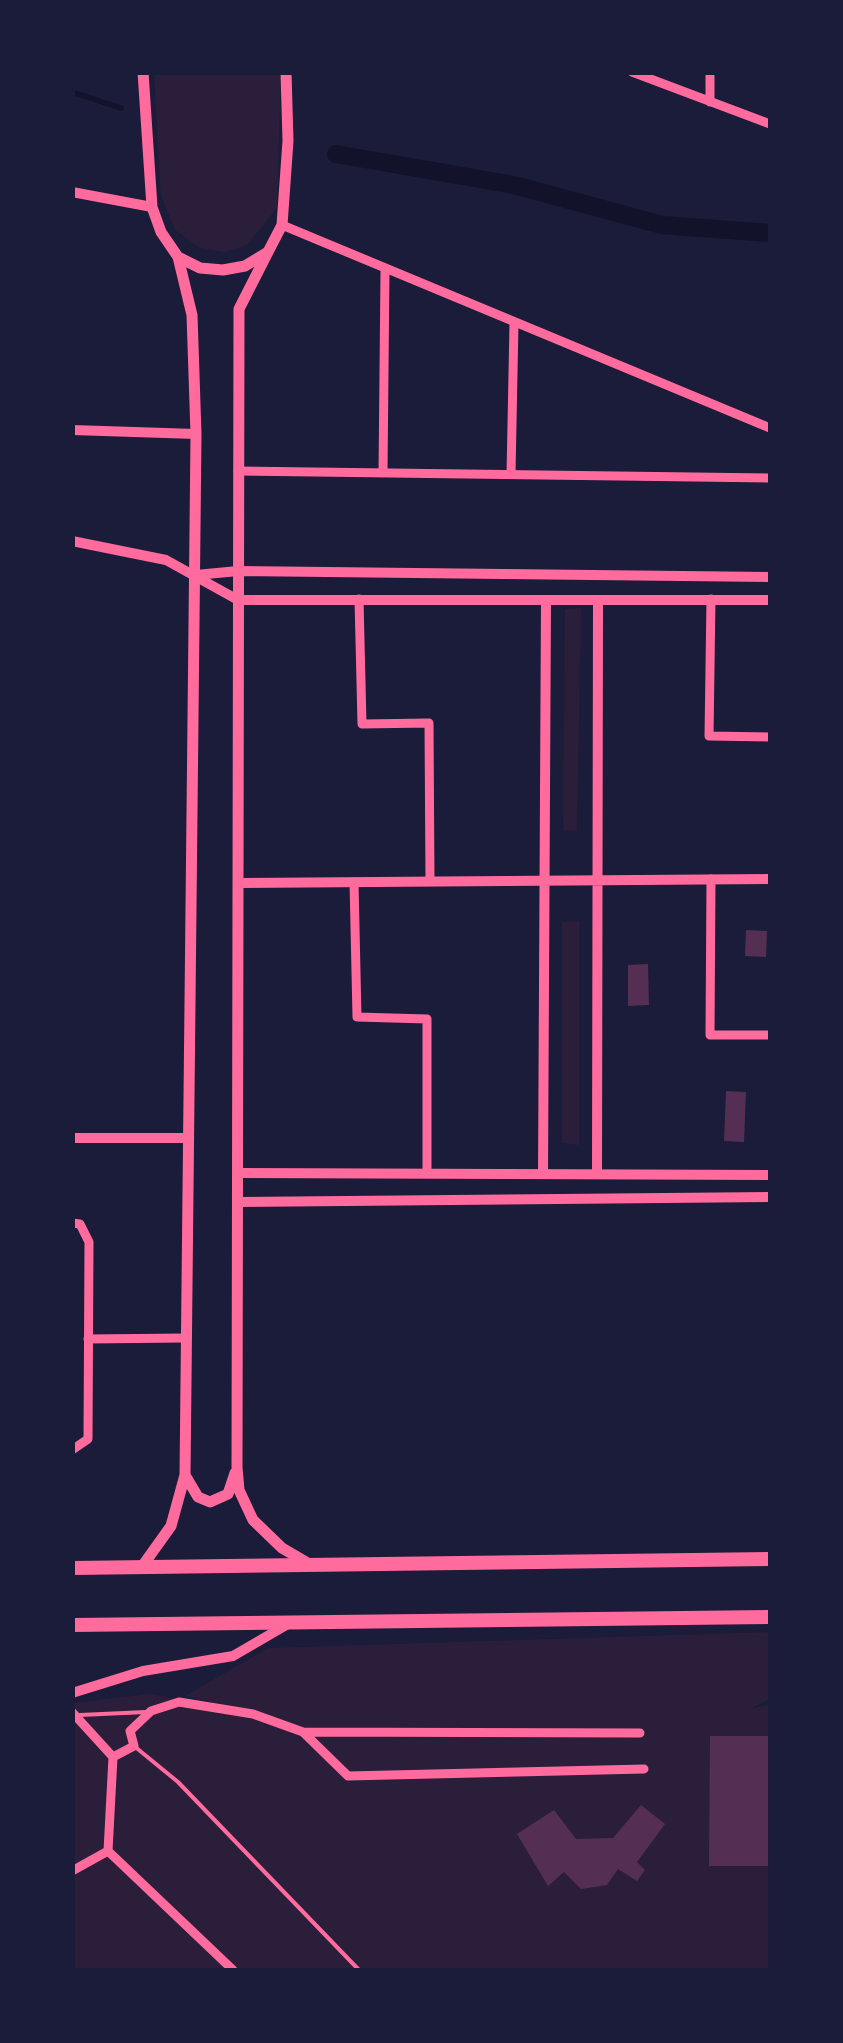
<!DOCTYPE html>
<html>
<head>
<meta charset="utf-8">
<style>
	body { margin:0 }
	#map { position:relative; width:843px; height:2043px; overflow:hidden; background:#1b1b3a; font-family:"DejaVu Sans",sans-serif }
	canvas { display:block }
	.frame { position:absolute; inset:0; border:75px solid #1b1b3a; pointer-events:none }
</style>
</head>
<body>
<div id="map">
<canvas width="843" height="2043"></canvas>
<div class="frame"></div>
</div>
<script>
const ctx = document.querySelector('canvas').getContext('2d');
ctx.lineJoin = 'round';
function paint(path, color) { ctx.fillStyle = color; ctx.fill(path, 'evenodd'); }
const shape = rows => new Path2D(rows.map(r => 'M' + r).join(''));
function trace(path, color, width, dash) { ctx.strokeStyle = color; ctx.lineWidth = width; ctx.lineCap = dash ? 'butt' : 'round'; ctx.setLineDash(dash || []); ctx.stroke(path); }
const green = shape([
	[154,73,281,73,277,208,247,245,225,252,200,248,175,230,161,196],
	[581,608,577,831,563,830,565,609],
	[579,921,579,1145,562,1143,562,922],
	[770,1632,770,1699,752,1708,770,1705,770,1970,73,1970,73,1703,150,1694,247,1711,185,1696,268,1648]
]);
const stream = shape([
	[72,92,121,108]
]);
const canal = shape([
	[336,154,514,185,662,225,770,233]
]);
const building = shape([
	[746,930,767,931,766,957,745,956],
	[648,964,649,1005,628,1006,628,965],
	[726,1091,746,1092,744,1142,724,1141],
	[710,1736,770,1736,770,1866,709,1866],
	[641,1805,665,1824,637,1862,645,1870,637,1881,618,1869,607,1885,581,1889,564,1872,548,1886,517,1834,554,1810,576,1839,613,1838]
]);
const service = shape([
	[80,1715,146,1712],
	[134,1746,178,1782,359,1970]
]);
const minor = shape([
	[632,72,770,124],
	[710,102,710,72],
	[282,225,770,428],
	[238,471,770,478],
	[383,473,385,270],
	[511,474,514,323],
	[359,599,362,724,429,723,430,881],
	[711,599,709,736,770,737],
	[711,879,710,1035,770,1035],
	[354,882,357,1017,427,1019,427,1173],
	[72,1223,80,1224,89,1242,88,1439,72,1450],
	[88,1339,185,1338],
	[72,1712,113,1757,108,1851,72,1871],
	[303,1732,348,1776,644,1769],
	[113,1757,134,1746,130,1731,151,1711,179,1702,253,1714,303,1732,640,1733],
	[108,1851,233,1970]
]);
const tertiary = shape([
	[72,192,152,207],
	[72,430,196,434],
	[72,541,166,560,238,600,770,600],
	[196,575,238,571,770,577],
	[241,883,770,879],
	[72,1138,186,1138],
	[240,1173,770,1175],
	[543,1174,546,600],
	[597,1174,598,600],
	[239,1202,770,1197],
	[72,1693,143,1671,233,1656,288,1624]
]);
const secondary = shape([
	[143,72,152,207,161,232,178,257,200,268,223,270,245,266,268,252,282,225,288,141,286,72],
	[268,252,239,309,237,1467,239,1490,253,1520,282,1548,311,1565],
	[185,1475,198,1497,210,1502,228,1494,235,1473],
	[141,1568,171,1526,185,1475,196,434,192,315,178,257]
]);
const trunk = shape([
	[72,1568,770,1559],
	[72,1625,770,1617]
]);
paint(green, '#2a1e3b');
trace(stream, '#12122b', 5);
trace(canal, '#12122b', 18);
paint(building, '#542f53');
trace(service, '#ff6b9d', 4);
trace(minor, '#ff6b9d', 9);
trace(tertiary, '#ff6b9d', 10);
trace(secondary, '#ff6b9d', 11);
trace(trunk, '#ff6b9d', 14);
</script>
</body>
</html>
